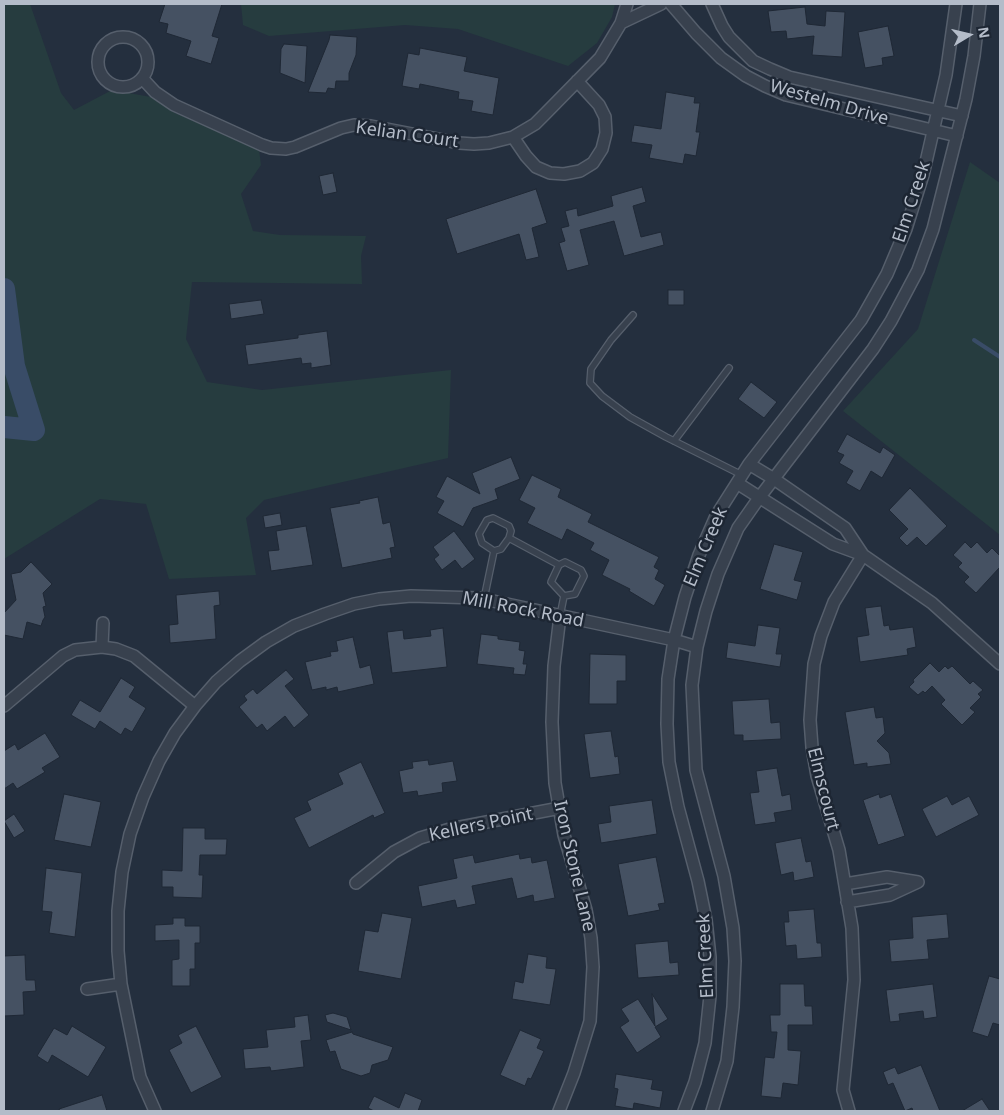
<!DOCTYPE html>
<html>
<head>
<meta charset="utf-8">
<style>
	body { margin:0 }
	#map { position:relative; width:1004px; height:1115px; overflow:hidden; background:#242f3e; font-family:"Noto Sans",sans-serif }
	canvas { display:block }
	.frame { position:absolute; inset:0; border:5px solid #b4bcc9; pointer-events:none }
	.north { position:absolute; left:944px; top:10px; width:50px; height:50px; -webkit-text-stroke:4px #1d2633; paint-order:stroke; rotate:81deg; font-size:14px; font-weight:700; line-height:20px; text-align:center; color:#b4bcc9 }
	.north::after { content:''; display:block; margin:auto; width:18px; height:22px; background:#b4bcc9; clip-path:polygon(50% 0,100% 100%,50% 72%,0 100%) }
</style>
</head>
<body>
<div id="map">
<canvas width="1004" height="1115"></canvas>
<div class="frame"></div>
<div class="north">N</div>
</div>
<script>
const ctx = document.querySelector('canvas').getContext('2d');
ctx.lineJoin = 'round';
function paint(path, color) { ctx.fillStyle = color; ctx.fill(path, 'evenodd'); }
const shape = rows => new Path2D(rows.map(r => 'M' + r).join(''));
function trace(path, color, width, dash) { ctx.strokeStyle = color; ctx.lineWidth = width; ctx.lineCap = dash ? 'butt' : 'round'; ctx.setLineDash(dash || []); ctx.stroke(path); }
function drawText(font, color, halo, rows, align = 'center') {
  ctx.font = font + ' "Noto Sans",sans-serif'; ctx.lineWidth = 5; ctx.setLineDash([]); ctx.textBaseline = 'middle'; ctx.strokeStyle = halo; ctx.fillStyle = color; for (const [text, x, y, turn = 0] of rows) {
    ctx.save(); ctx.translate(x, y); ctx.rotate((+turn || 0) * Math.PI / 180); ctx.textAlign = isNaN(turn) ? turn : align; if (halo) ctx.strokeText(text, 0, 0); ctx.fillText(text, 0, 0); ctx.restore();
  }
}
const green = shape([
	[4,4,30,4,61,93,74,110,112,90,151,97,175,113,259,149,261,165,241,194,253,231,280,235,366,236,361,256,362,284,192,282,186,339,207,382,262,390,451,370,448,458,264,500,246,518,256,575,169,579,146,504,100,499,4,559],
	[241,4,615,4,612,17,597,43,568,66,458,29,405,25,269,36,243,25],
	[970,162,1000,183,1000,535,843,411,918,329]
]);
const stream = shape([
	[974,340,1000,357]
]);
const river = shape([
	[4,289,14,366,34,430,4,427]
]);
const building = shape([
	[165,4,222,4,212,36,219,38,211,64,186,56,191,41,166,33,168,24,159,22,165,4],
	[805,7,807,24,825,26,826,11,845,12,842,57,812,55,814,36,787,39,786,31,771,32,768,11,805,7],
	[888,26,894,56,882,58,883,65,865,68,858,32,888,26],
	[330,35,357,37,356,55,349,73,349,81,336,81,335,89,328,88,326,93,308,92,329,40,330,35],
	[284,44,307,46,305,83,280,73,281,49,284,44],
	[420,48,467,57,464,71,499,78,493,115,471,111,473,101,458,99,459,92,420,84,419,89,402,86,408,53,419,55,420,48],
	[666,92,695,97,694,103,700,103,696,132,700,132,696,156,685,154,683,164,649,158,652,145,631,142,634,125,661,129,666,92],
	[333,173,337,192,323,195,319,176,333,173],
	[642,187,646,202,633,206,641,237,661,232,664,245,624,256,614,221,580,230,589,265,567,271,559,243,565,241,561,228,569,226,565,211,577,208,578,216,613,206,611,196,642,187],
	[536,189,547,223,532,228,539,257,526,260,519,234,457,254,446,219,536,189],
	[668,290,684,290,684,305,668,305,668,290],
	[261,300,264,314,231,319,229,304,261,300],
	[327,331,331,365,311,368,311,363,302,364,301,358,248,365,245,345,298,338,298,335,327,331],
	[751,382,777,402,764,418,738,399,751,382],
	[847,434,880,453,883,447,895,455,882,478,871,471,860,491,846,483,853,471,839,463,844,455,837,452,847,434],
	[511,457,520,479,495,489,498,499,473,508,463,527,437,513,444,501,436,497,447,476,480,494,472,473,511,457],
	[532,475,561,489,558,497,592,514,588,522,659,557,654,567,659,570,655,579,665,585,654,606,629,591,630,589,602,575,609,560,590,550,594,543,567,529,562,540,527,523,535,508,519,500,532,475],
	[910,488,947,526,926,546,917,537,907,546,899,538,908,529,889,510,910,488],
	[378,497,383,524,390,522,395,547,390,548,392,558,342,568,330,508,360,503,359,501,378,497],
	[280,513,282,525,265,528,263,516,280,513],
	[306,526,313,565,271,571,268,551,279,550,276,531,306,526],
	[454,531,475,559,462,569,455,560,442,570,434,559,439,555,433,547,454,531],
	[965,542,971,548,977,542,987,553,992,548,1000,556,1000,567,976,593,964,582,969,577,958,567,962,563,953,555,965,542],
	[774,544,803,552,794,580,802,582,797,600,760,589,774,544],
	[31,562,52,584,43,593,46,606,43,607,45,617,43,620,41,626,27,622,23,639,4,635,4,613,16,600,11,574,21,572,31,562],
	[219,591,220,605,214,606,216,639,170,643,169,625,178,624,176,595,219,591],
	[881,606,884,626,889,625,890,630,913,627,916,647,907,649,908,655,860,662,857,637,869,635,865,608,881,606],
	[758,625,780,628,776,654,782,654,780,667,726,658,728,642,755,646,758,625],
	[443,628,447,667,392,673,387,632,403,630,404,639,431,636,430,630,443,628],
	[481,634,498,636,498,639,520,642,519,650,525,651,523,664,527,664,525,675,513,674,514,668,477,664,481,634],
	[353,637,360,668,370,665,374,684,338,692,337,687,326,690,326,687,312,690,305,662,331,656,330,652,338,651,336,641,353,637],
	[590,654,626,655,626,681,617,681,617,704,589,704,590,654],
	[930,663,939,672,945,666,948,669,952,666,970,684,973,681,983,690,978,694,981,697,970,708,975,712,962,725,941,704,945,700,932,686,925,693,923,691,918,695,909,687,914,682,913,680,930,663],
	[286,670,294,679,285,686,309,715,294,728,285,716,267,731,262,724,257,728,239,707,247,700,244,696,253,689,257,694,286,670],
	[121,678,135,687,129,697,146,708,132,732,125,728,121,735,100,721,95,729,71,715,80,700,100,712,121,678],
	[769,699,771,723,780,722,781,739,743,741,743,735,734,735,732,701,769,699],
	[874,707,876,718,883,717,885,733,877,741,889,753,891,764,867,767,867,763,854,765,845,712,874,707],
	[611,731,615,757,618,756,620,774,590,778,584,734,611,731],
	[45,733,60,757,42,768,45,772,17,789,13,783,4,789,4,751,15,744,18,750,45,733],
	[428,760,429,765,453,761,457,781,442,783,443,792,418,796,417,791,403,793,399,771,413,768,412,762,428,760],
	[361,762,385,813,374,818,373,815,309,848,294,818,311,810,307,801,343,784,338,773,361,762],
	[777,768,782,796,790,794,792,810,774,813,776,822,755,825,750,793,759,792,756,771,777,768],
	[64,794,101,802,91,847,54,840,64,794],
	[879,794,880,798,891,794,905,836,878,845,863,800,879,794],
	[947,796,952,805,969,796,979,815,936,837,922,809,947,796],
	[652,800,657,834,601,843,598,824,611,822,609,806,652,800],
	[14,814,25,831,14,838,4,821,14,814],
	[183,828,205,828,205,839,227,839,226,855,200,855,199,875,203,875,202,898,173,897,173,887,162,887,162,870,182,871,183,828],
	[801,838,806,862,811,861,814,877,794,881,793,872,781,875,775,843,801,838],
	[519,854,520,859,531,857,532,863,547,860,555,898,534,902,533,895,517,899,512,878,472,886,476,904,457,908,455,900,422,907,418,886,457,878,453,859,473,855,475,863,519,854],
	[656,857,665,903,658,904,660,910,628,916,618,864,656,857],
	[46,868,82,873,75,937,49,933,52,912,42,911,46,868],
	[814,909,817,943,821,943,822,957,797,959,796,945,786,946,784,922,789,922,788,911,814,909],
	[382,913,412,918,401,979,358,971,365,930,378,932,382,913],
	[947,914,949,938,927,940,929,959,891,962,889,940,913,938,912,917,947,914],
	[173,918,185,918,185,926,200,926,200,943,195,943,195,969,190,969,190,986,172,986,172,960,179,959,179,940,155,941,155,925,173,924,173,918],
	[668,941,670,963,678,962,679,975,638,978,635,944,668,941],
	[528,954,547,957,546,968,556,969,550,1005,512,999,515,981,523,983,528,954],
	[25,955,26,980,35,980,36,991,23,992,24,1015,4,1016,4,956,25,955],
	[989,976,1000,979,1000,1025,993,1023,988,1037,972,1032,989,976],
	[780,984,804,984,805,1006,812,1006,813,1025,788,1025,788,1050,801,1051,798,1085,783,1083,781,1098,761,1096,765,1057,774,1058,777,1032,771,1032,770,1015,780,1015,780,984],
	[933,984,937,1017,924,1019,923,1011,899,1014,900,1021,890,1022,886,990,933,984],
	[652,994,668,1019,655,1027,661,1037,637,1053,620,1027,629,1021,621,1009,638,999,655,1026,652,994],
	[333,1013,347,1017,351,1030,327,1022,325,1015,333,1013],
	[308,1015,311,1040,301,1041,304,1067,271,1071,270,1067,245,1069,243,1049,268,1047,266,1030,295,1027,294,1017,308,1015],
	[72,1026,106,1047,88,1077,52,1055,48,1063,37,1056,54,1028,67,1035,72,1026],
	[196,1026,222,1077,191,1093,169,1050,182,1043,178,1035,196,1026],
	[520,1030,541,1039,537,1048,544,1051,531,1079,528,1078,525,1086,500,1075,520,1030],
	[352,1032,353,1034,393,1047,388,1060,372,1065,370,1073,361,1076,341,1069,335,1051,330,1052,326,1040,352,1032],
	[921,1065,940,1111,913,1111,912,1108,905,1111,893,1083,888,1085,883,1072,895,1067,898,1074,921,1065],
	[616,1074,653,1080,651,1089,663,1091,660,1108,634,1103,633,1109,615,1106,618,1089,614,1088,616,1074],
	[405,1093,422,1100,418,1111,374,1111,368,1108,374,1096,399,1108,405,1093],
	[102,1095,107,1111,60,1111,59,1109,102,1095],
	[982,1099,990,1111,962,1111,982,1099]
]);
const service = shape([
	[633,315,611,340,591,369,590,383,602,396,630,417,666,437,742,475],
	[674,441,729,368],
	[494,551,482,543,479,534,487,520,493,518,509,526,511,531,509,538],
	[559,565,565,562,581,570,584,576,575,594,564,596],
	[484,599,494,551,501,549,509,538,559,565,551,582,564,596,560,616]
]);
const minor = shape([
	[671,4,696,33,721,58,746,76,765,86,786,95,957,136],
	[712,4,722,26,729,37,753,61,770,69,789,77,962,116],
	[621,23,661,4],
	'98 62a25 25 0 1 1 50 0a25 25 0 1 1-50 0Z',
	[142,78,155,92,174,105,262,145,271,148,286,149,295,147,341,128,354,125,371,126,459,143,474,144,489,143,513,137,535,124,544,115,600,58,621,23,627,4],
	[513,137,526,156,536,167,550,173,564,174,580,171,593,163,602,149,606,133,605,117,599,105,577,81],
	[749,464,774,479,845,528,863,555],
	[737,483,833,544,863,555],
	[102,647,103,623],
	[4,706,63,656,75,650,102,647,116,649,134,656,195,706],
	[356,883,394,852,420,838,450,829,560,808],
	[845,884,887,877,918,882,890,895,847,902],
	[87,989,121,984],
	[155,1111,140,1077,121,984,118,951,118,911,122,872,130,834,143,797,159,761,175,733,195,706,216,682,240,661,266,642,294,626,325,614,354,604,379,599,411,596,479,598,674,640,697,647],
	[559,1111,574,1073,590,1021,593,967,591,938,586,910,564,835,555,783,552,722,554,666,560,616],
	[684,1111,695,1082,705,1043,710,996,710,957,706,920,698,881,678,807,669,762,667,724,668,679,674,640,685,597,699,555,716,516,749,464,861,320,887,274,906,229,923,175,946,75,956,4],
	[712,1111,727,1061,733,1007,735,961,733,928,724,876,696,770,692,685,697,647,706,611,718,574,738,528,759,498,873,349,891,321,918,270,933,229,966,99,974,56,980,4],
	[849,1111,843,1090,854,980,852,928,839,850,817,776,812,747,810,720,814,664,821,636,834,602,863,555,932,603,1000,664]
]);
const streetNames = [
	["Westelm Drive",829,103,16],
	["Kelian Court",407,135,8],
	["Elm Creek",912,202,-72],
	["Elm Creek",706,547,-67],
	["Mill Rock Road",523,610,11],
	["Elmscourt",823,789,76],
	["Kellers Point",481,825,-12],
	["Iron Stone Lane",574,866,77],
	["Elm Creek",706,956,-93]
];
paint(green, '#263c3f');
trace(stream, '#394c67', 4);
trace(river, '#394c67', 22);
paint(building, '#455162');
trace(building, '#1f2835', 1);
trace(service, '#565f6c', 8);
trace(minor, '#565f6c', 14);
trace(service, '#38414e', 5.5);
trace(minor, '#38414e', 11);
drawText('18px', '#b4bcc9', '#1d2633', streetNames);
</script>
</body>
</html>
